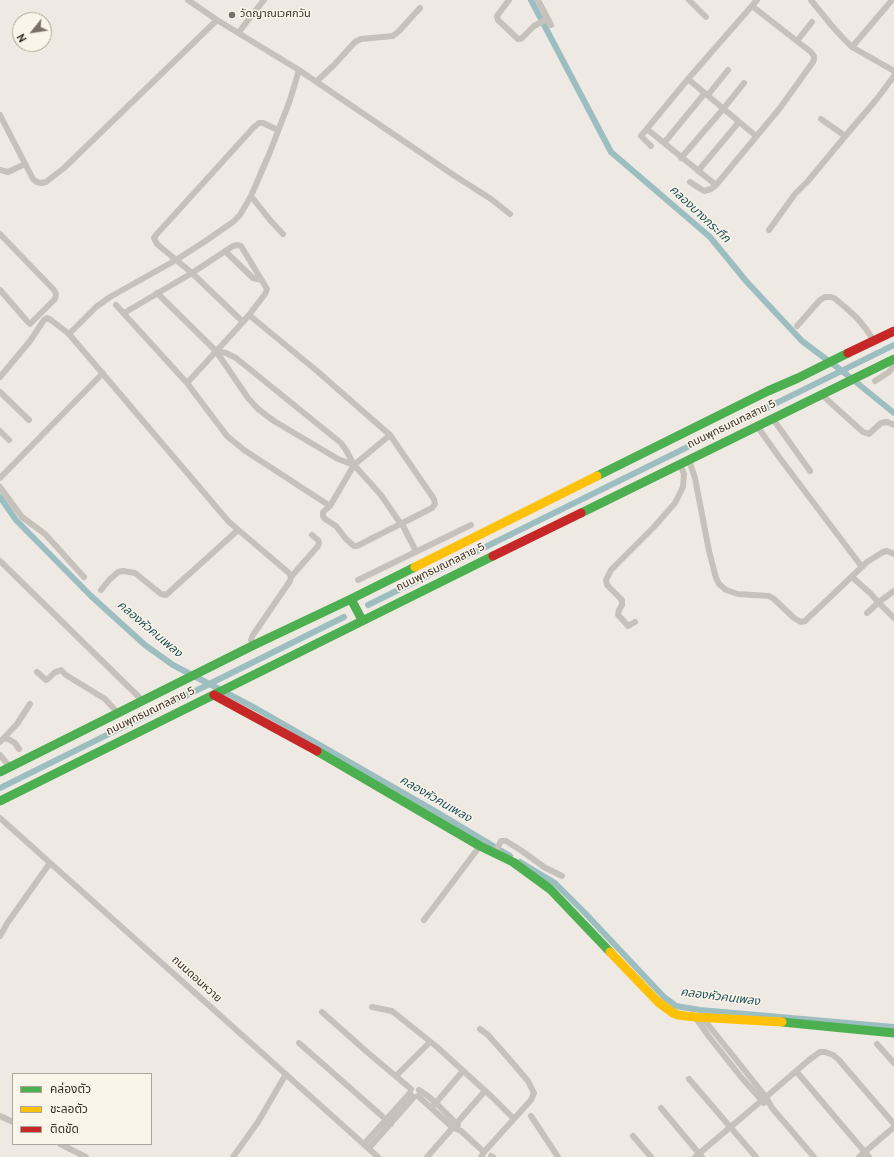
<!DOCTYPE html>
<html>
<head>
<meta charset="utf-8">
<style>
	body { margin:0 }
	#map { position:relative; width:894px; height:1157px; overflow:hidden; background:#eee9e2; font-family:Overpass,"Noto Sans Thai",sans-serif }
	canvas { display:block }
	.legend { position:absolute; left:12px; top:1073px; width:140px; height:72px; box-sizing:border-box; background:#faf4e9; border:1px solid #aca59c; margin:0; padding:5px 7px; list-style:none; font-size:12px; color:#382e28 }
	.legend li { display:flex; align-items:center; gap:8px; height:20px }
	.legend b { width:20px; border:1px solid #aca59c }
	.north { position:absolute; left:12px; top:12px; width:40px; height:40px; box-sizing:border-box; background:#faf4e9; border:1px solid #aca59c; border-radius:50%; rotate:240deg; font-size:11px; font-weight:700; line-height:16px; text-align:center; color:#382e28 }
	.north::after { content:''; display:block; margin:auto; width:14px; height:18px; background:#786f69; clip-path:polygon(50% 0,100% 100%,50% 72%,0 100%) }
</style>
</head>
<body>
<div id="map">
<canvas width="894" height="1157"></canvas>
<ul class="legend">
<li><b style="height:5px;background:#4caf50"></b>คล่องตัว</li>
<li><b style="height:5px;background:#ffc107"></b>ชะลอตัว</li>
<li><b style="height:5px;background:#c62828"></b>ติดขัด</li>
</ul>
<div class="north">N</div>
</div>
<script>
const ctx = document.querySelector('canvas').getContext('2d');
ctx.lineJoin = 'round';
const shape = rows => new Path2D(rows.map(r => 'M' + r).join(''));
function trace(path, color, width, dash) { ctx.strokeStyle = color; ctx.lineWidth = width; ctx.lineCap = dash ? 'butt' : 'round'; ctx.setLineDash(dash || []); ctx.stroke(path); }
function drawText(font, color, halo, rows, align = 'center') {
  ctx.font = font + ' Overpass,"Noto Sans Thai",sans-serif'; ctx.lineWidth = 3; ctx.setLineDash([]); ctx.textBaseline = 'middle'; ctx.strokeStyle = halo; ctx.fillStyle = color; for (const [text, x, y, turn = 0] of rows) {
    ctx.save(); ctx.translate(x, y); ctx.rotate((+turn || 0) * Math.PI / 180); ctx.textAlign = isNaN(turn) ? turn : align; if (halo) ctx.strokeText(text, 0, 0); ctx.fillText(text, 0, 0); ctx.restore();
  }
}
const canal = shape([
	[531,0,611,152,710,237,746,281,802,341,846,374,894,413],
	[0,497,16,520,91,596,145,645,173,665,257,709,435,811,510,856],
	[368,605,894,345],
	[0,788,344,617],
	[520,862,555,883,585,913,664,997,676,1006,700,1010,894,1027]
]);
const street = shape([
	[188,0,217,20,299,70,455,176,491,199,510,214],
	[509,0,497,16,498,20,518,39,520,39,522,38,534,26,547,19],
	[538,0,551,25],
	[689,0,706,17],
	[811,0,832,26,843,38,852,47,894,71],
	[238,33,264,0],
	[797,41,812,22],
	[852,47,892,0],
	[688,79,756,136],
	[316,82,334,65,355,42,361,39,393,36,399,31,420,8],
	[708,95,728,70],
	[0,115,33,179,37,182,41,183,46,182,64,168,217,20],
	[821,119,845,136],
	[647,129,664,143,716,185,780,108,813,62,814,59,814,56,811,52,752,6],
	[664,143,705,93],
	[651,146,641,136,688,79,757,0],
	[681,158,724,108,744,83],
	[0,170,8,172,25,164],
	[698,171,739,122],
	[690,182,704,191,711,189,716,185],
	[251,196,270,220,283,234],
	[769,230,795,194,808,181,847,134,876,100,894,76],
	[0,234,54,290,56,294,55,299,30,324,27,321,0,290],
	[225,251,253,278,262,280],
	[157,293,216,351,248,398,258,409,274,421,338,459,354,465],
	[116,305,187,383,227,436,244,450,330,506],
	[124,313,192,273,233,246,238,245,241,246,267,289,265,294,249,315],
	[243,322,249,315,317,371,390,435,434,499,435,504,432,508,357,546,354,546,346,539,336,526,325,519,323,516,323,512,330,506,354,465,390,435],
	[797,326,820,300,825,297,831,297,834,298,845,307,857,318,866,329,874,341],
	[69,334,96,307,110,297,176,260,204,242,233,222,240,215,251,196,270,152,290,100,299,70],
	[216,351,226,353,236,358,341,443,346,450,354,465,381,495,398,520,402,524,416,551],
	[0,377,30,341,44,320,47,318,51,320,69,334,229,522,289,573,291,577,290,581,253,635,251,640,254,645],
	[875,381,889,372,892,368,894,361],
	[187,383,243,322,192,273,157,244,154,238,156,235,254,127,259,123,263,123,278,130],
	[0,392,29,420],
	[822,395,863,432,869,434,881,423,886,422,890,423,894,425],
	[773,419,810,471],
	[757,426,779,457,862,567],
	[0,431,9,440],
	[689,460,695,478,709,551,716,578,719,584,726,590,738,594,769,596,774,599,794,618,801,622,805,621,867,562,883,552,887,551,894,554],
	[0,478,103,373],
	[0,487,22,517,45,534,84,577],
	[0,561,143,701],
	[291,577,318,546,319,543,318,540,312,535],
	[852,577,870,593,880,604,894,618],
	[358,580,471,525],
	[101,590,109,580,118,572,123,571,135,573,161,594,166,595,238,530],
	[867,613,879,602,894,591],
	[635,622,628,626,621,618,618,615,619,610,622,605,622,600,607,585,606,580,611,570,653,528,675,503,683,487,684,474,680,464],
	[37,672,46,680,48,679,54,673,58,671,61,670,66,675,105,699,118,713],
	[4,738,10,740,15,743,19,749],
	[0,742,17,724,30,704],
	[0,755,10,767],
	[0,818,378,1157],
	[495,853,501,841,506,841,522,851,544,867,562,876],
	[424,920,480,846],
	[0,936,8,922,50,863],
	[372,1007,392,1011,437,1047,492,1097,514,1119],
	[322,1012,367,1052,411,1089],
	[695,1017,710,1038,741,1077,764,1103],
	[702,1017,766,1097,772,1108,814,1157],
	[480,1029,488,1035,511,1061,528,1081,534,1093,531,1100,484,1152,481,1157],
	[299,1043,391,1124],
	[877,1044,894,1063],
	[796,1071,869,1157],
	[396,1076,430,1042],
	[689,1079,756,1157],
	[419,1090,428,1096,436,1103,458,1125],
	[418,1096,452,1127,461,1131,484,1152],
	[434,1105,463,1071],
	[661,1108,702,1157],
	[0,1116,13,1122],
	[531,1116,558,1157],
	[633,1136,651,1157],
	[60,1144,86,1157],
	[364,1144,410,1093],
	[369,1148,414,1097],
	[491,1156,493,1157],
	[233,1157,258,1122,286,1074],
	[427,1157,485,1091],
	[695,1157,766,1097,809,1060,820,1052,825,1052,833,1055,838,1059,894,1124],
	[859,1157,894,1127]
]);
const fast = shape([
	[597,476,768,391,798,378,848,353],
	[581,513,894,359],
	[351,599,362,620],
	[317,751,480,846,513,862,550,889,610,952],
	[0,772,254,645,351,599,415,567],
	[0,801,493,556],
	[782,1022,894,1033]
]);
const slow = shape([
	[415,567,597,476],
	[610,952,658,1002,673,1013,678,1015,695,1017,782,1022]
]);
const jam = shape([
	[848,353,894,331],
	[493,556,581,513],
	[214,695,317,751]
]);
const markers = [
	[232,15,4,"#786f69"]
];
const poiNames = [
	["วัดญาณเวศกวัน",240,15]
];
const streetNames = [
	["ถนนพุทธมณฑลสาย 5",732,425,-26],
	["ถนนพุทธมณฑลสาย 5",441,568,-26],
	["ถนนพุทธมณฑลสาย 5",151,712,-26],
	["ถนนดอนหวาย",196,980,42]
];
const waterNames = [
	["คลองบางกระทึก",699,215,43],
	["คลองหัวคนเพลง",149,630,40],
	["คลองหัวคนเพลง",435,800,30],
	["คลองหัวคนเพลง",720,998,7]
];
trace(canal, '#9dbec0', 6);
trace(street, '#c7c1bb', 6);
trace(fast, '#4caf50', 9);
trace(slow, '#ffc107', 9);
trace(jam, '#c62828', 9);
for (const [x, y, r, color] of markers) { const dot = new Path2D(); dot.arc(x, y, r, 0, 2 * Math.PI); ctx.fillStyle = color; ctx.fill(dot); trace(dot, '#faf4e9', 1.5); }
drawText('11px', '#382e28', '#faf4e9', poiNames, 'left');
drawText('11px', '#382e28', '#faf4e9', streetNames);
drawText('italic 12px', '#1c535b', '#faf4e9', waterNames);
</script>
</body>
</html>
